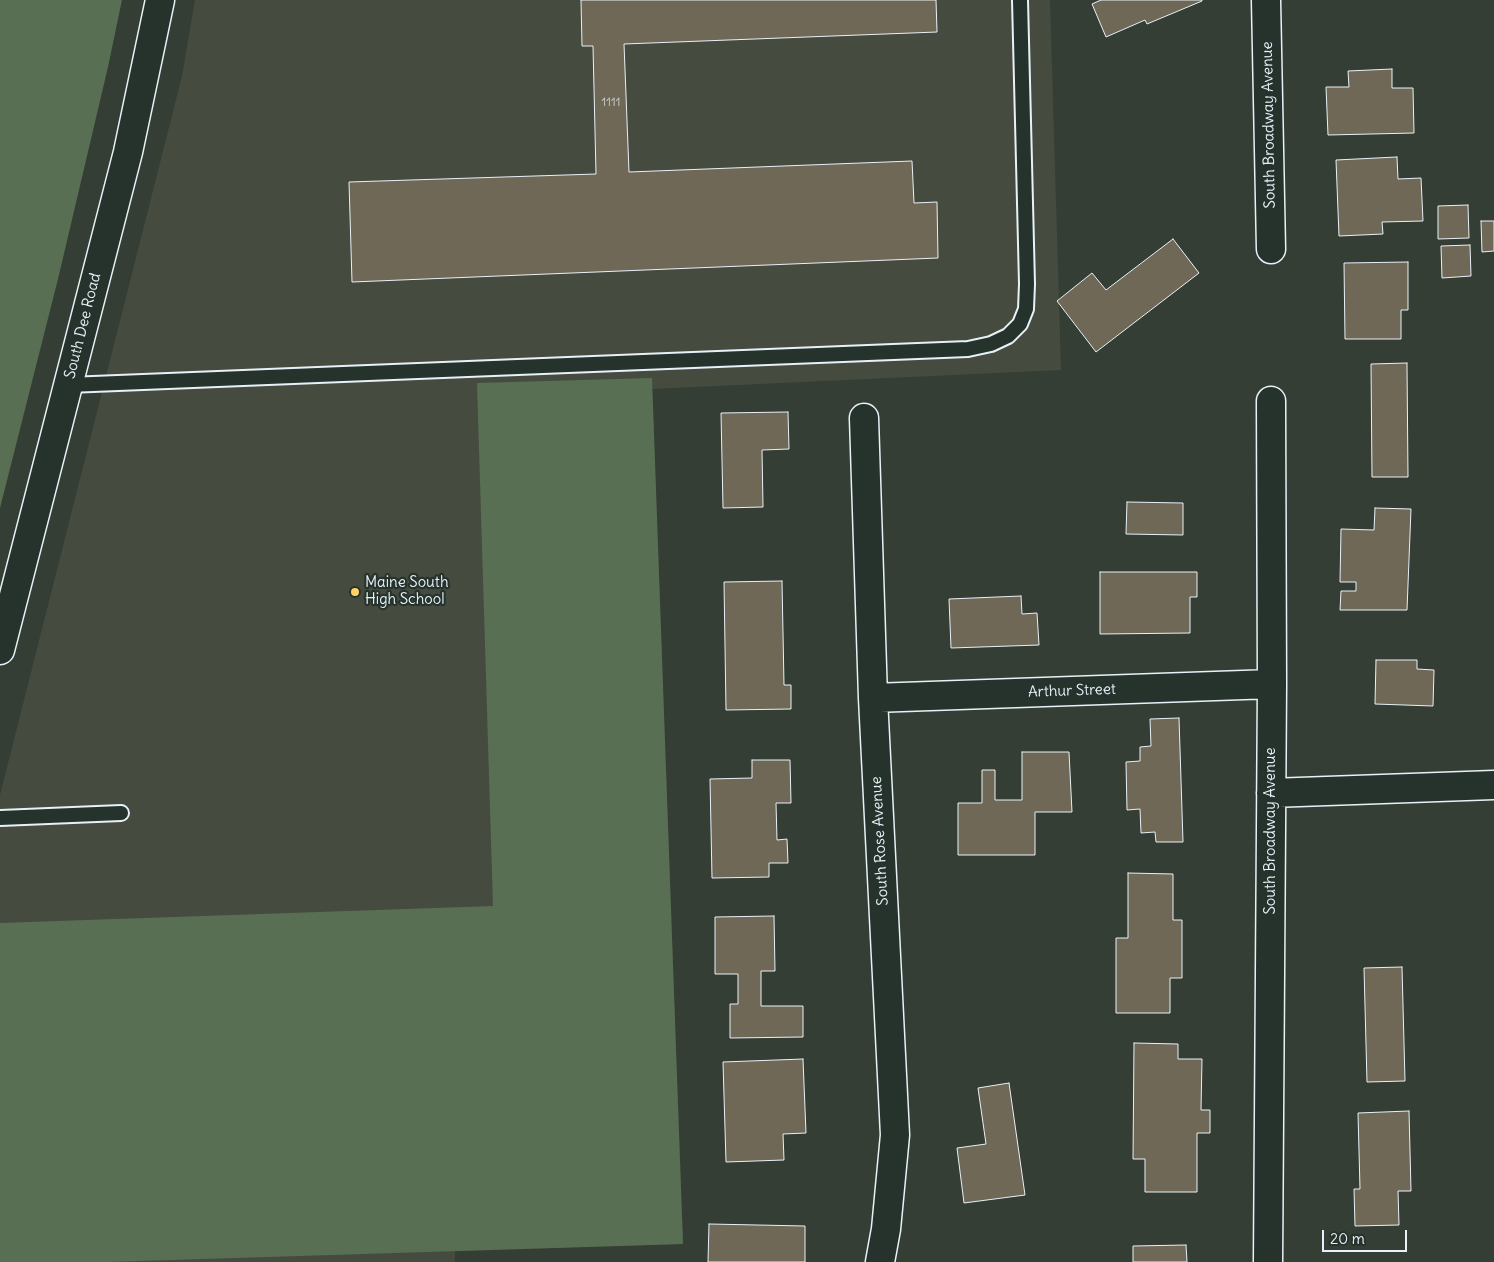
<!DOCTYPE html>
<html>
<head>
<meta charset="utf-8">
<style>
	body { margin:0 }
	#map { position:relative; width:1494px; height:1262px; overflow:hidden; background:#353e35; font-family:Delius,sans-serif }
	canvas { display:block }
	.scale { position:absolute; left:1322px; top:1230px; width:85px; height:22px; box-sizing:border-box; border:2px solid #e8f1f8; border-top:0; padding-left:6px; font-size:15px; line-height:18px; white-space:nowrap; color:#e8f1f8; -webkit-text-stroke:4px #26332d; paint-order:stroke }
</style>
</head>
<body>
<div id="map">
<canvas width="1494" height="1262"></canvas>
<div class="scale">20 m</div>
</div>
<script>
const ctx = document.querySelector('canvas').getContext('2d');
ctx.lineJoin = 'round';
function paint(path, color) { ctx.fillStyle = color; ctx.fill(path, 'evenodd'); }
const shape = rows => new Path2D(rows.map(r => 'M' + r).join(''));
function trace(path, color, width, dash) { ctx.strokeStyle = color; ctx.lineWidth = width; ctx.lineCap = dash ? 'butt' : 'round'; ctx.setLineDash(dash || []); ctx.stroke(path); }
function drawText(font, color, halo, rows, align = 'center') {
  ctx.font = font + ' Delius,sans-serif'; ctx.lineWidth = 4.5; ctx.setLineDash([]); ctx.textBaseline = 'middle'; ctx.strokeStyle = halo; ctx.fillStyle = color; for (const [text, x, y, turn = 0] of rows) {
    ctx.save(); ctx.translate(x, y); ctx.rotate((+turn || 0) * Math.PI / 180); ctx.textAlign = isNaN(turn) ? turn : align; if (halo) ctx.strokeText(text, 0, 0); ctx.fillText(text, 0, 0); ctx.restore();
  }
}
const built = shape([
	[195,0,1050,0,1061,370,652,389,683,1244,455,1251,455,1262,0,1262,0,795,182,76]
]);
const green = shape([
	[0,0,122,0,108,67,58,279,0,508],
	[652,378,683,1244,107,1262,0,1262,0,923,493,906,477,383]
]);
const building = shape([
	[581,0,936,0,937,32,624,44,629,172,912,161,914,203,937,202,938,258,352,282,349,182,596,174,593,46,582,46,581,0],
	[1101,0,1202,0,1202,1,1147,24,1145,20,1106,37,1092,4,1101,0],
	[1392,69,1392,88,1413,88,1414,133,1328,135,1326,87,1349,87,1348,71,1392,69],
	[1397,157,1398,179,1421,178,1423,221,1382,222,1383,234,1339,236,1336,160,1397,157],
	[1468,205,1469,238,1438,239,1438,206,1468,205],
	[1481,221,1494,221,1494,251,1482,252,1481,221],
	[1173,239,1199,273,1096,352,1057,301,1092,273,1106,290,1173,239],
	[1470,245,1471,276,1442,278,1441,246,1470,245],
	[1408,262,1408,310,1401,310,1401,339,1345,339,1344,263,1408,262],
	[1407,363,1408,477,1372,477,1371,364,1407,363],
	[788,412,789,449,762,450,763,507,723,508,721,413,788,412],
	[1127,502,1183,503,1183,535,1126,534,1127,502],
	[1375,508,1411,509,1407,610,1340,610,1341,591,1356,591,1356,582,1340,582,1341,529,1374,530,1375,508],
	[1100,572,1197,572,1197,597,1190,597,1190,633,1100,634,1100,572],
	[782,581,784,685,791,685,791,709,726,710,724,582,782,581],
	[1021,596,1022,614,1037,613,1039,645,951,648,949,599,1021,596],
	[1376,660,1417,660,1417,669,1434,670,1433,706,1375,704,1376,660],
	[1179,718,1183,842,1156,842,1155,832,1141,833,1140,809,1127,810,1126,762,1140,761,1140,747,1151,746,1150,719,1179,718],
	[1022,752,1069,752,1072,812,1035,812,1035,855,958,855,958,803,982,803,982,770,995,770,995,800,1022,800,1022,752],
	[752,760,790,760,791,803,776,803,777,840,787,839,788,863,769,863,769,877,712,878,710,779,752,778,752,760],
	[1128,873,1173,874,1173,920,1182,920,1182,978,1170,978,1170,1013,1116,1013,1116,938,1128,938,1128,873],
	[774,916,775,971,761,971,761,1006,803,1006,803,1037,730,1038,730,1004,738,1004,738,974,715,974,715,917,774,916],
	[1402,967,1405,1081,1367,1082,1364,968,1402,967],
	[1134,1043,1178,1044,1178,1059,1202,1059,1201,1110,1210,1110,1210,1133,1197,1133,1197,1192,1145,1192,1145,1159,1133,1159,1134,1043],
	[803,1059,806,1133,783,1134,784,1160,726,1162,723,1062,803,1059],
	[1009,1083,1025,1195,964,1203,957,1148,986,1144,978,1088,1009,1083],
	[1409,1111,1411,1191,1398,1191,1399,1225,1355,1226,1354,1189,1360,1189,1358,1113,1409,1111],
	[709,1224,805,1226,805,1262,708,1262,709,1224],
	[1186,1245,1187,1262,1133,1262,1133,1246,1186,1245]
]);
const service = shape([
	[68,385,968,349,991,344,1008,336,1020,324,1026,309,1027,284,1020,0],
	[0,818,121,813]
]);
const minor = shape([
	[1266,0,1271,249],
	[864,418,873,698,895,1135,886,1229,880,1262],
	[873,698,1272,684],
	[1271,793,1494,785],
	[1268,1262,1272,684,1271,401]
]);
const secondary = shape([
	[0,650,128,152,160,0]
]);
const markers = [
	[355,592,5,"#ffd166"]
];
const numberNames = [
	["1111",611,103]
];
const streetNames = [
	["South Broadway Avenue",1269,125,-91],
	["South Dee Road",83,326,-76],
	["Arthur Street",1072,691,-2],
	["South Broadway Avenue",1271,831,-90],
	["South Rose Avenue",880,841,-93]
];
const poiNames = [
	["Maine South",365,583],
	["High School",365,600]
];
paint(built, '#464b3f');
paint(green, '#596f53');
paint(building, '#6f6857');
trace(building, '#e8f1f8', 1);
trace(service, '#e8f1f8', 18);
trace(minor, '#e8f1f8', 31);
trace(secondary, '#e8f1f8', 31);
trace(service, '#26332d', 14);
trace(minor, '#26332d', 28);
trace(secondary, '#26332d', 28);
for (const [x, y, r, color] of markers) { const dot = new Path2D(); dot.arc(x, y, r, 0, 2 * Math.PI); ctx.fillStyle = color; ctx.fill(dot); trace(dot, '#26332d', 2); }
drawText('12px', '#cacfd0', null, numberNames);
drawText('15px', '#e8f1f8', '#26332d', streetNames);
drawText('15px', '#e8f1f8', '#26332d', poiNames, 'left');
</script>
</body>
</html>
